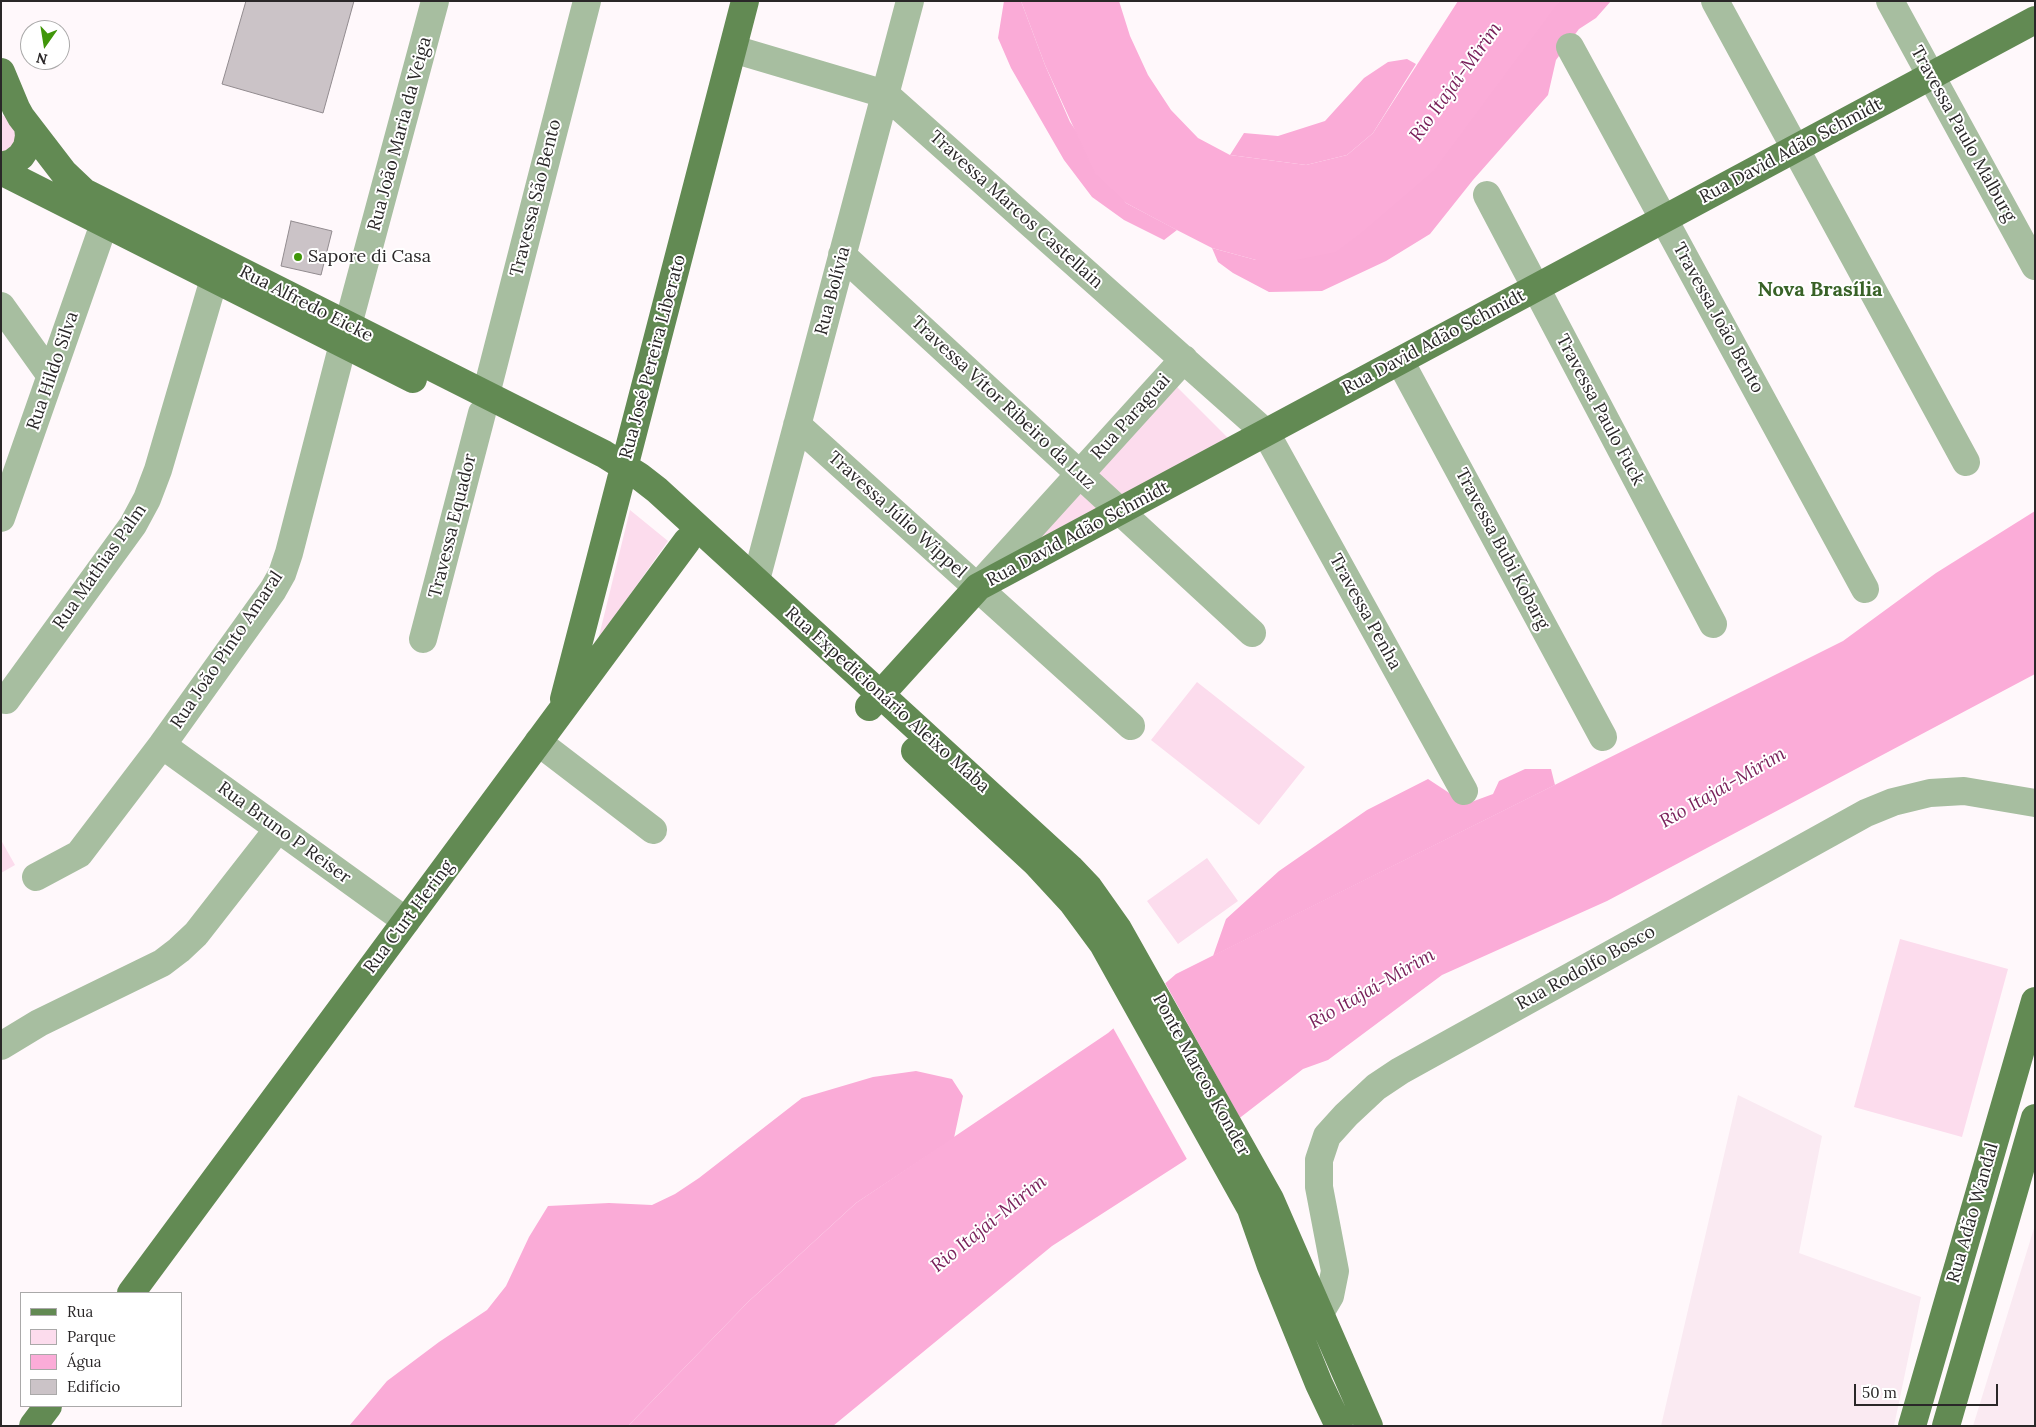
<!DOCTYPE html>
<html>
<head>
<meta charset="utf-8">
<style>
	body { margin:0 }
	#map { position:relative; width:2036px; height:1427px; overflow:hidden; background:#fff8fb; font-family:Lora,serif }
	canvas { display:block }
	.frame { position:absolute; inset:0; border:2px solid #2a2728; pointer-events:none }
	.legend { position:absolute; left:20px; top:1292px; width:162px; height:115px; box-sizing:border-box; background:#fff; border:1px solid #aaa9a9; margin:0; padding:6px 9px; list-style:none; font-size:15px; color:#2a2728 }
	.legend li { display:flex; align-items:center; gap:10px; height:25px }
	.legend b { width:25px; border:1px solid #aaa9a9 }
	.north { position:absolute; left:20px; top:20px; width:50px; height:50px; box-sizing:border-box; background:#fff; border:1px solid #aaa9a9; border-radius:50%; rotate:193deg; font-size:14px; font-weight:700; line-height:20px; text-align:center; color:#2a2728 }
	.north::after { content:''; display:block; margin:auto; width:18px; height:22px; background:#40960a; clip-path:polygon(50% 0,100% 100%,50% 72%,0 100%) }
	.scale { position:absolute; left:1854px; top:1384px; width:144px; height:22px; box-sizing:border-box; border:2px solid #2a2728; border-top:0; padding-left:6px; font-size:15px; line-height:18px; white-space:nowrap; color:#2a2728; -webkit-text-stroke:4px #fff; paint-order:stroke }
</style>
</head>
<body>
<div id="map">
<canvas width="2036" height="1427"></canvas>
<div class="frame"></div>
<ul class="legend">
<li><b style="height:6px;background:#628a53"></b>Rua</li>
<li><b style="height:14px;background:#fcdced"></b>Parque</li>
<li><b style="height:14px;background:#fbacd8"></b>Água</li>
<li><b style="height:14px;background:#cbc3c7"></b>Edifício</li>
</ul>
<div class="north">N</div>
<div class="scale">50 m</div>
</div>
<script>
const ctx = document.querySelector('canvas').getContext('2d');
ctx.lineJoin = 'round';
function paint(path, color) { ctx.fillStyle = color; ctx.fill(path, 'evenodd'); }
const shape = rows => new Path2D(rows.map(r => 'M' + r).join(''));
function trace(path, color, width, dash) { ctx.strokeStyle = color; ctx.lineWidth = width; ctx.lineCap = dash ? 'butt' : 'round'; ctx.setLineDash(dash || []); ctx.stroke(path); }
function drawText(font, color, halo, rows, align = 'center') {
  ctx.font = font + ' Lora,serif'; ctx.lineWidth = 4; ctx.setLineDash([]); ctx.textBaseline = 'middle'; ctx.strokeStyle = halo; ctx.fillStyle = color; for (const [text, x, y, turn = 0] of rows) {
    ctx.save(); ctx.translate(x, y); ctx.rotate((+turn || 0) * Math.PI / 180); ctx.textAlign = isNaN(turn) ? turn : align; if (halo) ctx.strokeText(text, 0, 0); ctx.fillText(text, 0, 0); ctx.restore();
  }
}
const built = shape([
	[1738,1095,1822,1136,1799,1253,1921,1297,1894,1426,1661,1426],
	[2035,1225,2035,1426,1973,1426]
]);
const green = shape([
	[2,115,9,119,16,130,14,144,9,149,1,152],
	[1176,386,1231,441,1123,501,1096,476],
	[1077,490,1101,512,1013,560],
	[630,510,668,541,598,640],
	[1197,682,1305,767,1259,825,1151,740],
	[1,840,15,865,1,873],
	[1207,858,1238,901,1178,944,1147,901],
	[1900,939,2008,969,1962,1137,1854,1107]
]);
const forest = shape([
	[1004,1,1021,1,1045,65,1070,122,1126,203,1177,230,1164,240,1124,220,1092,197,1064,160,1011,68,998,38],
	[1560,1,1611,1,1596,18,1579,29,1556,60,1548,95,1473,180,1430,234,1386,261,1322,291,1269,292,1233,273,1218,262,1212,248,1256,260],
	[1407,59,1416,64,1373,133,1347,155,1306,165,1230,155,1244,133,1278,136,1325,121,1364,78,1388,62],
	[1525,769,1551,769,1555,785,1213,956,1226,919,1279,871,1367,810,1428,779,1466,804,1493,794,1499,781],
	[916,1071,952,1079,963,1096,954,1138,856,1203,748,1302,628,1426,349,1426,387,1381,439,1342,487,1310,506,1286,529,1237,548,1206,609,1203,652,1205,675,1194,699,1178,802,1098,873,1077]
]);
const water = shape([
	[1021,1,1119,1,1130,36,1148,75,1171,110,1198,138,1230,155,1306,165,1347,155,1373,133,1458,1,1560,1,1434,171,1364,231,1336,252,1296,260,1256,260,1212,248,1169,226,1126,203,1095,174,1045,65],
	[2035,511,2035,674,1607,901,1442,975,1328,1060,1303,1069,1184,1161,1052,1246,833,1426,628,1426,748,1302,856,1203,1108,1033,1176,974,1843,641,1936,573]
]);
const pier = shape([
	[1164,981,1241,1120,1188,1161,1112,1026]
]);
const building = shape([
	[246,1,354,1,323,113,222,84,246,1],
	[291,221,332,231,321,275,281,266,291,221]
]);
const minor = shape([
	[1715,1,1966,462],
	[1890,1,2035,266],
	[1570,47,1865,589],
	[733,49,885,94,1266,433,1464,791],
	[1487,195,1713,624],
	[842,255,1252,633],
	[1,306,51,376],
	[348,325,435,1],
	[1400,361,1603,737],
	[486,394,587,1],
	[797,425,1131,726],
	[1,518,104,224],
	[756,580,910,1],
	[980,584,1184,359],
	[423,639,482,413],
	[6,700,133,525,147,499,158,470,214,279],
	[538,742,653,830],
	[162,745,406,921],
	[36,877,79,854,162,745,273,590,282,574,289,553,343,344],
	[1,1046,39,1023,162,963,179,950,196,934,278,829],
	[1320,1313,1330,1296,1335,1271,1319,1187,1319,1160,1327,1136,1346,1115,1376,1087,1400,1071,1866,813,1893,802,1930,793,1964,791,2035,803]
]);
const major = shape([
	[1,72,16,108,21,117,64,173,84,192,604,454,639,476,657,490,1070,868,1089,888,1118,929,1270,1199,1369,1426],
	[1,166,12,163,21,156,27,147,29,136,28,126],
	[1,171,413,379],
	[564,699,745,1],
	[869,707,978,587,2035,20],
	[915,751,1036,863,1072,902,1103,944,1251,1209,1271,1266,1319,1384,1339,1426],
	[131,1293,687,541],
	[33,1426,48,1406],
	[1912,1426,2035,1001],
	[1946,1426,2035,1118]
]);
const markers = [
	[298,257,5,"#40960a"]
];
const streetNames = [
	["Rua João Maria da Veiga",400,134,-75],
	["Travessa Paulo Malburg",1963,134,61],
	["Rua David Adão Schmidt",1791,151,-28],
	["Travessa São Bento",536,198,-76],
	["Travessa Marcos Castellain",1016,210,42],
	["Rua Bolívia",833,291,-75],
	["Rua Alfredo Eicke",306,304,27],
	["Travessa João Bento",1718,318,61],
	["Rua David Adão Schmidt",1434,342,-28],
	["Rua José Pereira Liberato",653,357,-75],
	["Rua Hildo Silva",53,371,-71],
	["Travessa Vítor Ribeiro da Luz",1003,403,43],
	["Travessa Paulo Fuck",1600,410,62],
	["Rua Paraguai",1131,417,-48],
	["Travessa Júlio Wippel",897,515,42],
	["Travessa Equador",453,526,-76],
	["Rua David Adão Schmidt",1078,534,-28],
	["Travessa Bubi Kobarg",1502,549,62],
	["Rua Mathias Palm",100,567,-55],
	["Travessa Penha",1365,612,61],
	["Rua João Pinto Amaral",227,650,-56],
	["Rua Expedicionário Aleixo Maba",887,700,42],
	["Rua Bruno P Reiser",284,833,36],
	["Rua Curt Hering",409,917,-53],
	["Rua Rodolfo Bosco",1586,968,-29],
	["Ponte Marcos Konder",1201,1075,61],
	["Rua Adão Wandal",1973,1213,-74]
];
const poiNames = [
	["Sapore di Casa",308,257]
];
const waterNames = [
	["Rio Itajaí-Mirim",1456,82,-54],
	["Rio Itajaí-Mirim",1723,788,-30],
	["Rio Itajaí-Mirim",1372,989,-30],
	["Rio Itajaí-Mirim",989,1224,-39]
];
const quarterNames = [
	["Nova Brasília",1820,290]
];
paint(built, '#faeaf2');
paint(green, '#fcdced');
paint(forest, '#faabd7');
paint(water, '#fbacd8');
paint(pier, '#fff8fb');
paint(building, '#cbc3c7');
trace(building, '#928b8f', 1);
trace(minor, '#a7bea0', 28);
trace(major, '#628a53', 28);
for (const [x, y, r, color] of markers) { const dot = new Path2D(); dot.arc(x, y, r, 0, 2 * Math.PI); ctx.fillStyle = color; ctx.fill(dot); trace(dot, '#fff', 2); }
drawText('18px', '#2a2728', '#fff', streetNames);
drawText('18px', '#2a2728', '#fff', poiNames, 'left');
drawText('italic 19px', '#781f59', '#fff', waterNames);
drawText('bold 20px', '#386227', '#fff', quarterNames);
</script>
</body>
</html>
